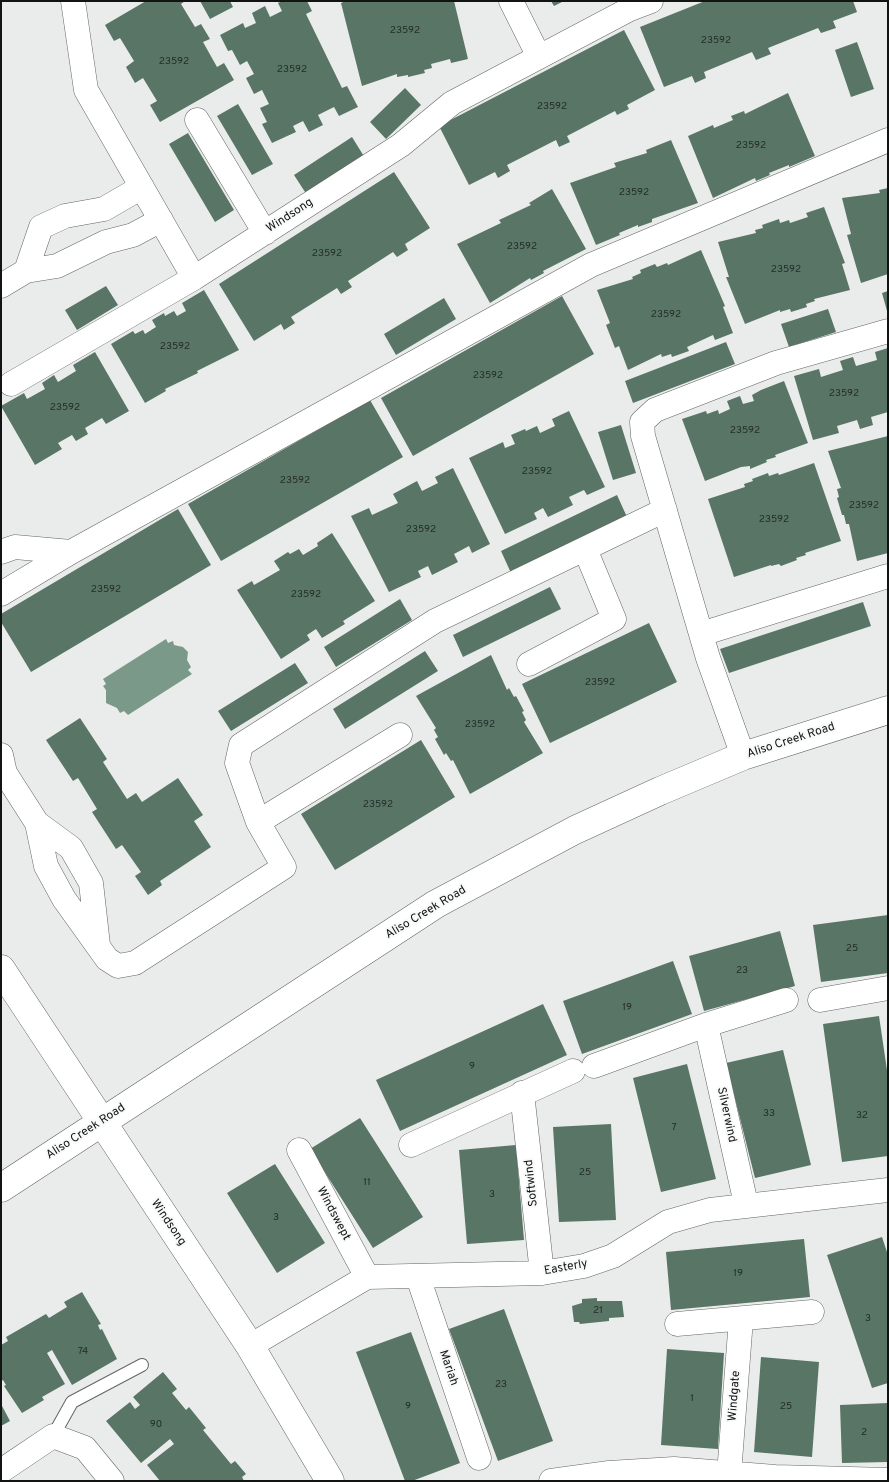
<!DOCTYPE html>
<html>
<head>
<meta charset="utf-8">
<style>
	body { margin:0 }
	#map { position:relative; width:889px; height:1482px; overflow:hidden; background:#e9eceb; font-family:Overpass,sans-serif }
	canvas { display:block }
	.frame { position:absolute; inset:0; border:2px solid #121313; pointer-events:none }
</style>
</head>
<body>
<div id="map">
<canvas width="889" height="1482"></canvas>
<div class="frame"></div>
</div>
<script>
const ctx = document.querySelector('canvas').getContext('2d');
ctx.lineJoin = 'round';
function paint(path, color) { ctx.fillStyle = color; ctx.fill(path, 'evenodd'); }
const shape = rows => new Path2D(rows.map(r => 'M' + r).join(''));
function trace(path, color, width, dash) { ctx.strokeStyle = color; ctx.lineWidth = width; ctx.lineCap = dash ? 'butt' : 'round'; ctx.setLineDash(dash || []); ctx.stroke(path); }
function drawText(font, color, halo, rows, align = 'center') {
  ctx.font = font + ' Overpass,sans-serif'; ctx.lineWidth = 4; ctx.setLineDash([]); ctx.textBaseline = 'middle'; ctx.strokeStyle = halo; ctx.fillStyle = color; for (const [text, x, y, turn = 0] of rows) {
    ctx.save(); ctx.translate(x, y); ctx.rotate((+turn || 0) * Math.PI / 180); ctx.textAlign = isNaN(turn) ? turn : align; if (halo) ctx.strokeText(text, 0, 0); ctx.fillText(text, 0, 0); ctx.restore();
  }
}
const water = shape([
	[166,639,168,643,173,641,174,645,183,647,188,652,187,660,191,667,188,670,192,674,128,715,124,711,120,713,117,708,106,703,106,690,103,686,106,684,103,679]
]);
const building = shape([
	[146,1,185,1,181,4,195,27,201,24,210,39,203,42,217,67,224,63,234,80,160,122,150,105,157,101,143,78,135,83,126,67,134,61,120,38,114,41,105,25],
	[200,1,230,1,233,7,210,19],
	[282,1,307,1,312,11,306,14,342,88,347,86,358,107,339,116,334,107,318,115,323,125,309,132,303,121,293,126,296,132,272,143,262,124,267,122,260,108,269,104,262,90,254,94,246,78,254,74,247,61,240,65,232,50,228,51,220,35,243,23,245,28,256,23,252,13,265,6,270,17,282,11,278,3],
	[346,1,454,1,468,59,451,63,450,59,431,64,432,68,424,70,425,73,408,77,408,75,397,77,397,74,362,86,341,3],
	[551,1,564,1,554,6],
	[705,1,853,1,857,12,833,21,836,28,821,33,818,28,768,48,771,54,756,60,752,52,704,72,706,78,695,83,692,76,664,87,640,27],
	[624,30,655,90,627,105,629,109,617,115,615,111,567,136,570,142,559,147,556,140,507,165,510,171,498,178,495,172,469,185,439,126],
	[857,42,874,89,851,97,835,50],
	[405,88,421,105,386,139,370,122],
	[788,93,815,156,789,167,789,165,769,173,770,175,756,181,755,178,713,198,688,136,713,125,714,128,733,120,731,116,744,111,745,114],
	[238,104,273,164,252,175,217,116],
	[188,133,234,210,215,222,169,144],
	[352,137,365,158,307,195,294,175],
	[671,140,698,203,652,219,652,222,638,227,638,225,619,233,620,235,596,245,570,183,616,167,614,163,647,153,646,150],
	[394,172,430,228,405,244,408,250,397,257,393,252,348,281,352,287,341,294,337,288,291,317,295,323,284,330,281,324,254,341,219,284],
	[888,188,888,274,861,283,847,235,851,234,842,198,880,193,879,190],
	[552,189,586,249,543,271,544,273,531,280,530,278,490,303,457,244,501,223,499,220,531,205,529,203],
	[824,207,845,263,842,264,850,290,814,299,815,301,806,304,807,307,791,312,790,309,780,312,780,310,745,324,726,277,729,277,718,242,756,233,755,230,763,228,762,225,779,219,780,223,789,220,790,223,808,217,806,213],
	[701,250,725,306,723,307,733,333,715,340,713,335,687,347,689,351,672,357,671,354,662,357,661,354,628,370,619,346,615,348,606,325,610,323,597,290,633,279,632,277,641,273,640,270,655,264,657,267,667,263,668,265],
	[106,286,118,305,77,330,65,310],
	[204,290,239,350,197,371,198,373,165,389,166,391,145,403,111,344,133,331,135,334,143,330,145,334,156,327,152,320,164,313,165,316,174,311,177,316,186,311,182,303],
	[888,291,888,311,887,311,882,293],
	[562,296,594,354,413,456,381,398],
	[444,298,456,319,396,355,384,334],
	[828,309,836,332,789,347,781,324],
	[726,342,735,364,633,403,625,381],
	[888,348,888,412,871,417,873,425,860,429,857,420,837,426,839,433,813,440,794,376,819,369,821,377,843,370,840,361,853,357,856,366,877,360,875,352],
	[95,352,129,411,106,424,102,418,85,428,88,434,76,441,72,435,58,443,62,449,35,465,1,406,24,393,27,399,45,389,42,383,54,375,58,382,76,371,73,365],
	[784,381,808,443,775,455,776,457,766,460,767,462,750,469,750,466,741,467,705,481,682,419,706,411,707,414,718,410,719,414,730,409,727,401,740,396,743,404,754,401,752,395,761,390],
	[370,400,403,457,221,561,188,504],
	[569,411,605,487,587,495,584,490,569,497,573,505,548,517,543,508,534,513,537,519,505,534,469,458,503,442,505,448,515,444,511,435,525,429,526,431,537,426,540,433,555,426,552,419],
	[621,425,636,473,613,480,598,432],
	[888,436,888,553,857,561,849,524,846,524,844,515,842,515,837,498,839,497,837,489,841,488,828,451],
	[814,463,841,541,805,553,806,555,796,558,797,560,781,566,779,564,771,566,771,565,734,577,708,499,745,487,744,484,753,481,752,479,768,473,769,476,778,473,779,475],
	[453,468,490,544,472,553,469,546,454,554,458,562,432,575,428,566,418,571,421,577,389,592,351,516,369,508,372,515,398,503,393,494,417,481,422,491,438,483,435,477],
	[617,495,627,517,511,573,501,551],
	[178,509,211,565,31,672,1,622,1,614],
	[332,533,375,601,343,621,345,624,322,638,316,629,307,635,310,640,281,659,237,590,252,581,254,585,280,570,274,561,288,552,290,554,299,549,303,555,318,546,317,543],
	[550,587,561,609,463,657,453,635],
	[400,599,412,620,336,667,324,647],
	[863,602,871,626,729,673,720,649],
	[649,623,677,682,550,743,522,684],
	[425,651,438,671,345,729,333,709],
	[491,655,507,690,509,688,514,697,516,696,524,711,522,712,526,720,524,722,543,753,470,794,453,760,451,761,446,753,444,755,435,739,438,737,434,730,436,728,416,696],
	[295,663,308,683,231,731,218,711],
	[80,718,107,759,103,762,127,799,136,793,142,802,178,778,203,815,194,821,211,847,160,881,162,885,148,895,135,876,141,872,122,845,116,849,92,812,97,809,78,778,73,781,46,740],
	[421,740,455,797,335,870,301,814],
	[888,915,888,973,821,982,813,925],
	[780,931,795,986,704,1011,689,956],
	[673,961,692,1014,582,1054,563,1001],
	[543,1004,567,1055,400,1131,376,1080],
	[879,1016,888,1077,888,1156,842,1162,823,1024],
	[783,1050,811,1165,755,1178,726,1063],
	[687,1064,716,1179,661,1192,633,1078],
	[360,1118,423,1217,373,1248,310,1149],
	[611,1124,616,1220,559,1222,553,1127],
	[516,1145,524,1240,467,1244,459,1150],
	[275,1164,325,1243,277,1273,227,1193],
	[882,1237,888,1255,888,1383,872,1388,827,1255],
	[804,1239,810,1297,671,1310,666,1252],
	[82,1292,101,1324,98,1325,100,1330,102,1329,117,1359,72,1385,52,1350,47,1353,65,1384,42,1397,44,1400,22,1413,4,1386,6,1385,3,1380,1,1381,1,1345,8,1341,6,1337,46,1314,49,1318,67,1307,64,1302],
	[597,1298,597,1301,622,1301,624,1317,609,1318,609,1321,580,1324,579,1322,574,1322,572,1306,582,1303,582,1299],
	[504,1309,553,1441,498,1461,449,1329],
	[411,1332,460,1463,412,1481,405,1481,356,1352],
	[667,1349,724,1353,718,1449,661,1445],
	[761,1357,819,1362,812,1457,754,1452],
	[163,1372,177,1389,172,1393,186,1410,189,1407,206,1428,203,1430,231,1464,235,1461,246,1474,242,1477,244,1481,160,1481,147,1465,174,1444,170,1439,141,1463,106,1421,130,1402,135,1409,140,1405,133,1397],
	[888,1403,888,1462,842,1463,840,1405],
	[1,1404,10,1421,1,1426]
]);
const lane = shape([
	[53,1436,72,1402,142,1365]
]);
const street = shape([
	[73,1,86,90,194,278,401,145,452,103,630,9,651,1],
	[511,1,539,57],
	[197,120,265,233],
	[26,271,41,227,65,216,104,209,142,187],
	[1,286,26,271,57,266,106,242,133,235,161,220],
	[11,384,194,278],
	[1,552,15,547,71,552],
	[1,594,71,552,591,265,888,140],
	[701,634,888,576],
	[529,664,614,619,585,549],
	[1,755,5,773,37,823,71,848,91,883,98,945],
	[743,756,708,658,643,436,642,422,655,410,776,363,888,331],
	[258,822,400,735],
	[37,823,46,866,64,899,107,959,118,966,135,963,284,867,258,822,237,763,241,745,435,621,665,510],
	[820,1000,888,988],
	[706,1025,746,1204],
	[594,1066,706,1025,786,1000],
	[522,1093,542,1273],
	[411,1145,573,1071],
	[299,1150,367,1277],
	[418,1277,479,1458],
	[677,1324,812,1312],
	[250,1346,367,1277,542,1273,584,1266,613,1256,668,1222,710,1210,888,1190],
	[1,1471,53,1436,85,1448,112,1481],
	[729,1474,741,1319],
	[551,1481,609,1473,674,1469,775,1477,888,1480]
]);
const secondary = shape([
	[1,969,250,1346,330,1481],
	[1,1188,436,904,575,830,660,791,743,756,888,710]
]);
const numberNames = [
	["23592",405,31],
	["23592",716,41],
	["23592",174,62],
	["23592",292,70],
	["23592",552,107],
	["23592",751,146],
	["23592",634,193],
	["23592",522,247],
	["23592",327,254],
	["23592",786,270],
	["23592",666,315],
	["23592",175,347],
	["23592",488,376],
	["23592",844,394],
	["23592",65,408],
	["23592",745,431],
	["23592",537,472],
	["23592",295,481],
	["23592",864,506],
	["23592",774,520],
	["23592",421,530],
	["23592",106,590],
	["23592",306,595],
	["23592",600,683],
	["23592",480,725],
	["23592",378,805],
	["25",852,949],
	["23",742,971],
	["19",627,1008],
	["9",472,1067],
	["33",769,1114],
	["32",862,1116],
	["7",674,1128],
	["25",585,1173],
	["11",367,1183],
	["3",492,1195],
	["3",276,1218],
	["19",738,1274],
	["21",598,1311],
	["3",868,1319],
	["74",83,1352],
	["23",501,1385],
	["1",692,1399],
	["9",408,1407],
	["25",786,1407],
	["90",156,1425],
	["2",864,1433]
];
const streetNames = [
	["Windsong",290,216,-33],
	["Aliso Creek Road",791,741,-18],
	["Aliso Creek Road",426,913,-31],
	["Silverwind",726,1115,78],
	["Aliso Creek Road",86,1132,-33],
	["Softwind",532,1183,-96],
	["Windswept",333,1214,62],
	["Windsong",168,1223,56],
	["Easterly",566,1268,-10],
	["Mariah",448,1368,71],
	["Windgate",735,1396,-86]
];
paint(water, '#7b9989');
paint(building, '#587566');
trace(lane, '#636664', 14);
trace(street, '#636664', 25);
trace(secondary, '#636664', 29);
trace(lane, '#fff', 12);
trace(street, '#fff', 24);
trace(secondary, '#fff', 28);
drawText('10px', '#242c28', null, numberNames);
drawText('12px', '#121313', '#f7faf8', streetNames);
</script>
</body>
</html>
